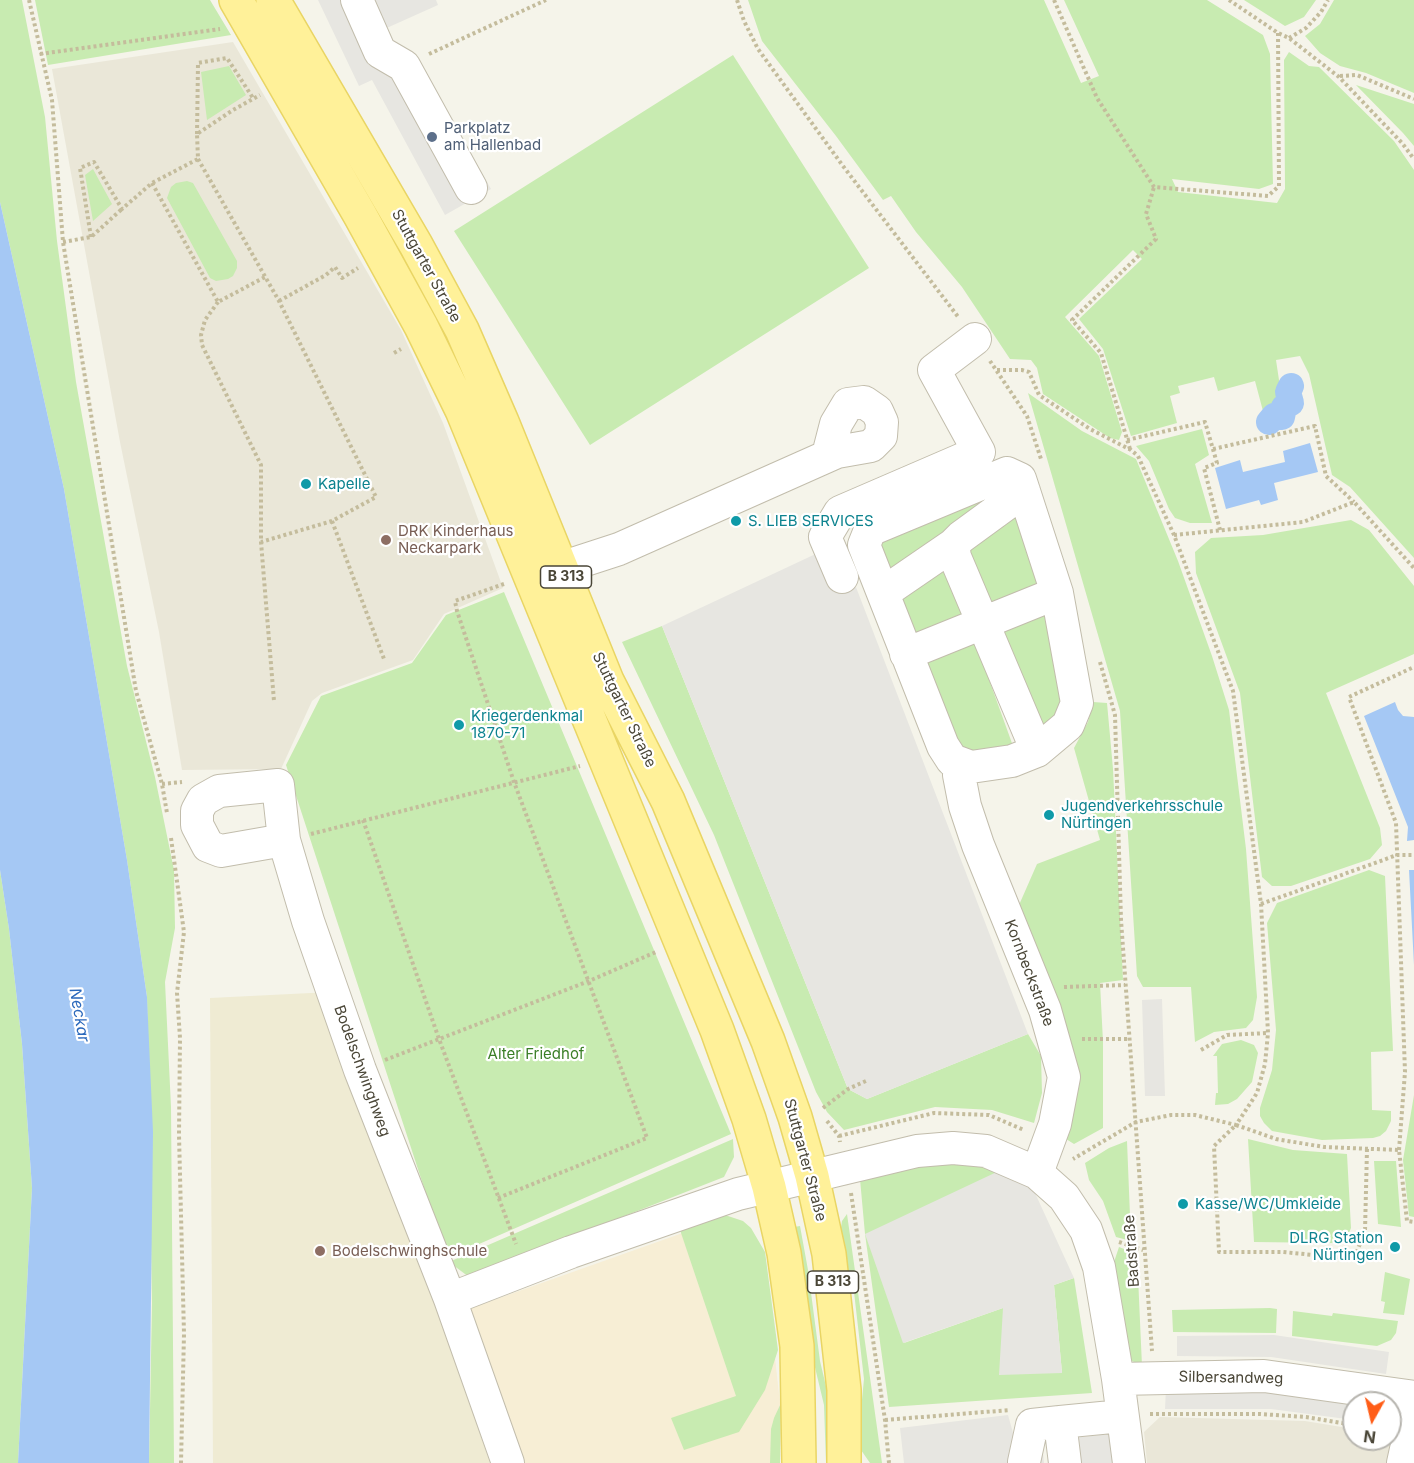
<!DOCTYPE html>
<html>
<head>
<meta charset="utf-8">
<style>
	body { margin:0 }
	#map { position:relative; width:1414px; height:1463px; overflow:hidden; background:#f5f4ea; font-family:Inter,sans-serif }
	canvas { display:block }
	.north { position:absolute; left:1342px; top:1391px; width:60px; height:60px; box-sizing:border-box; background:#fff; border:2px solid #b7b5af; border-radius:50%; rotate:188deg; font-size:16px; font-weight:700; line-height:24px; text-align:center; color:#4a4637 }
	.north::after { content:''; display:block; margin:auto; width:21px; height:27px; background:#ff5d17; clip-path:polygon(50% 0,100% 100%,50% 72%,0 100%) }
</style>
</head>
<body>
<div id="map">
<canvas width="1414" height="1463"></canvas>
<div class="north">N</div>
</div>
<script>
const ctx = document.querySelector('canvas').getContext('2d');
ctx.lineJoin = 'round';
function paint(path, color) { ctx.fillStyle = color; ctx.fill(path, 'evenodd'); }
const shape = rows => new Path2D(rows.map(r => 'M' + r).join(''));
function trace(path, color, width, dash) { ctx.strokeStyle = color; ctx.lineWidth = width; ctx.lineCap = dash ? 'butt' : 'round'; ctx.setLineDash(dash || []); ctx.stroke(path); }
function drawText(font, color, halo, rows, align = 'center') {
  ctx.font = font + ' Inter,sans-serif'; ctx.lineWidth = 4.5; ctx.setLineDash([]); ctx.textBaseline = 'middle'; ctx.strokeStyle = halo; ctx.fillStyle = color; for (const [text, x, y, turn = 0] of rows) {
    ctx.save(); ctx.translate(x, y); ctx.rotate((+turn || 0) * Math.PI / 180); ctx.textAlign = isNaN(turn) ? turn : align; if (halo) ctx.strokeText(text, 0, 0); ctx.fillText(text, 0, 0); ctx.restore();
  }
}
const residential = shape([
	[233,42,401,330,443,423,503,588,444,614,413,660,322,693,312,701,281,769,182,770,159,632,120,442,52,69],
	[1160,1417,1305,1421,1354,1429,1354,1439,1390,1439,1390,1434,1414,1438,1414,1463,1147,1463,1144,1432]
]);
const commercial = shape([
	[725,1218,763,1250,782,1421,779,1463,513,1463,457,1313]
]);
const education = shape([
	[331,992,490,1463,213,1463,210,998]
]);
const green = shape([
	[0,0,22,0,45,117,57,241,76,382,127,666,155,777,174,870,175,928,165,982,171,1107,174,1463,149,1463,152,1303,147,997,127,860,64,489,0,202],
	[35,0,210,0,231,35,48,65],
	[748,0,1044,0,1081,83,1099,76,1064,0,1207,0,1263,35,1270,54,1273,184,1259,189,1172,179,1178,192,1277,203,1285,189,1284,60,1289,52,1309,66,1319,67,1394,141,1414,170,1414,558,1350,487,1332,475,1309,374,1300,356,1276,360,1282,400,1263,411,1255,381,1218,391,1214,377,1178,386,1180,393,1170,396,1177,423,1131,436,1103,349,1079,319,1142,259,1133,250,1065,317,1099,356,1122,432,1119,440,1110,438,1043,394,1037,368,1031,360,1010,359,962,287,916,232,891,196,883,200,836,136,762,41],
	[1244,0,1316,0,1304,17,1285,26],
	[1334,0,1414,0,1414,93,1366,73,1340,66,1320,53,1305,36,1320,24],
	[733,55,869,268,590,445,454,231],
	[229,66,246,95,207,120,201,72],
	[1356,85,1414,104,1414,146,1403,133],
	[93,169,112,204,93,221,85,175],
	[187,181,193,183,237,261,237,268,233,276,228,279,216,281,210,278,167,198,171,187,176,183],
	[1028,393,1082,431,1136,459,1178,561,1212,656,1229,710,1246,849,1257,997,1253,1020,1246,1028,1214,1032,1195,1042,1191,987,1143,987,1137,976,1120,711],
	[1202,429,1209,455,1195,464,1212,523,1190,523,1175,518,1169,509,1149,461,1136,446],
	[1005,485,1008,493,885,576,874,542],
	[1019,504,1044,587,989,608,964,547],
	[1351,520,1369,530,1414,586,1414,654,1326,693,1380,828,1382,845,1370,859,1291,886,1272,886,1262,877,1240,693,1196,573,1195,552,1211,538,1263,535],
	[943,559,968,618,914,639,894,598],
	[504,592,731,1134,447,1258,286,765,321,696,412,663,446,615],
	[1048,609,1067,697,1061,716,1041,731,1001,630],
	[662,626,848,1089,867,1099,1028,1034,1041,1056,1042,1093,1034,1123,992,1110,935,1107,844,1130,827,1112,816,1092,714,835,622,642],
	[974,638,1013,746,963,753,917,657],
	[1093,702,1107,703,1113,769,1123,980,1100,983,1103,1042,1103,1128,1074,1144,1066,1139,1063,1133,1076,1098,1076,1068,1067,1028,1019,905,1037,864,1100,840,1074,748,1088,722],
	[0,870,9,929,22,1044,32,1188,18,1463,0,1463],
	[1369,870,1385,876,1393,1051,1371,1052,1372,1110,1391,1111,1391,1121,1386,1131,1380,1136,1373,1138,1322,1140,1272,1131,1264,1123,1260,1116,1260,1108,1272,1070,1276,1030,1267,923,1277,903],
	[1241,1040,1254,1045,1258,1053,1252,1082,1237,1099,1228,1104,1215,1105,1216,1093,1218,1093,1217,1056,1213,1056,1222,1044],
	[1414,1095,1414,1217,1409,1216,1403,1160],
	[733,1139,734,1157,724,1177,469,1277,449,1262],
	[1248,1139,1293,1150,1347,1154,1351,1228,1348,1235,1343,1240,1332,1243,1254,1242],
	[1127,1141,1131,1241,1116,1237,1103,1201,1089,1180,1085,1163,1109,1148],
	[949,1154,1001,1170,904,1343,1003,1308,1062,1373,1054,1285,1074,1278,1092,1393,889,1407,865,1234,860,1179],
	[1374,1161,1396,1161,1401,1227,1378,1224],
	[847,1214,882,1463,870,1463,861,1450,858,1440,864,1379,854,1292,847,1277,840,1233,842,1221],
	[725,1215,743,1221,751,1228,765,1252,778,1350,765,1390,739,1432,684,1450,671,1418,736,1396,680,1230],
	[800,1226,808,1270,820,1361,829,1399,833,1463,826,1463,824,1405,813,1359,794,1227],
	[1119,1247,1137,1254,1142,1366,1128,1359,1114,1262],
	[1385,1272,1410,1279,1404,1315,1383,1313,1385,1302,1381,1301],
	[1270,1308,1277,1309,1276,1333,1173,1332,1172,1310],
	[1293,1311,1332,1316,1333,1313,1398,1321,1396,1333,1391,1340,1377,1346,1292,1336],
	[781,1403,780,1463,770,1463,771,1429,774,1418]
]);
const parking = shape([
	[318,0,436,0,438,5,380,31,422,68,491,189,445,215,372,80,359,86],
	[839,543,1028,1034,867,1099,848,1089,662,626],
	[1162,999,1165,1096,1145,1096,1142,1000],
	[1001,1170,1023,1182,1035,1193,1074,1278,1054,1285,1062,1373,999,1375,1003,1308,903,1343,865,1234],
	[1274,1335,1389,1352,1386,1374,1271,1357,1177,1356,1177,1336],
	[1166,1388,1258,1388,1354,1403,1354,1420,1271,1409,1165,1409],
	[1008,1415,1017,1447,1043,1453,1044,1463,904,1463,900,1428],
	[1109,1434,1114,1463,1075,1463,1072,1438]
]);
const water = shape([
	[0,202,64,489,127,860,147,997,153,1132,149,1463,18,1463,32,1188,22,1044,9,929,0,870],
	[1310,443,1318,472,1274,483,1278,500,1261,505,1259,500,1226,509,1215,468,1240,460,1243,472,1285,462,1283,451],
	[1395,702,1398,710,1403,716,1414,717,1414,840,1407,841,1408,827,1364,716],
	[1409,870,1414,870,1414,965]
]);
const canal = shape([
	[1269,422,1274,416,1282,417,1284,407,1291,403,1288,392,1291,386]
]);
const path = shape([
	[29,0,52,100,63,242,136,691,162,784,167,813],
	[737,0,744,21,758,49,843,166,959,318],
	[1054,0,1097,98,1154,187,1268,196,1279,186,1278,33],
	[1229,0,1278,33,1289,38,1339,77,1402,143,1414,159],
	[1289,38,1306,28,1321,12,1328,0],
	[40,54,220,29],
	[429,54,546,0],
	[1340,76,1357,75,1414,99],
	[197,134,198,63,227,58,253,98],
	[198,159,279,301,376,497,332,521,261,542],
	[152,183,218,302,265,277],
	[91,237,80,168,94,162,122,209,152,183,198,159,197,134,233,110,260,95],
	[63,242,91,237,122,209],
	[279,301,326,275,335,267,342,278,358,268],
	[218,302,205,320,201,335,202,345,261,465,261,542,274,701],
	[394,353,401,349],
	[990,361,1027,416,1041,459],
	[997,370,1022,370,1029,372,1039,395,1090,429,1131,450,1138,456,1174,535,1233,691,1261,904,1268,1033,1265,1064,1257,1093,1236,1125,1195,1115,1171,1115,1136,1122,1073,1159],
	[1127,440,1205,422,1217,463,1204,468,1220,530],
	[1130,449,1101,353,1072,320,1156,239,1146,214,1154,187],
	[1213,449,1315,426,1326,476,1354,502],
	[332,521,384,659],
	[1174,535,1303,522,1354,502,1414,568],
	[1100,662,1115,715,1121,920,1152,1351],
	[162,784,182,782],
	[363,820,439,1039,516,1244],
	[311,834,580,766],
	[171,838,184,932,177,993,180,1038,179,1135,184,1334,181,1463],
	[1261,904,1397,855,1414,855],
	[1064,987,1125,985],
	[1082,1039,1129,1039],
	[1201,1050,1227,1035,1268,1033],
	[385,1060,589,981,656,952],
	[823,1108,848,1089,866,1081],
	[827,1121,839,1136,840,1142],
	[839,1136,934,1113,989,1115,1024,1130],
	[1367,1149,1365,1231,1354,1259,1283,1252,1219,1252,1214,1146,1236,1125,1276,1139,1324,1147,1399,1150,1407,1221,1414,1222],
	[1399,1150,1405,1072,1396,823,1349,697,1414,667],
	[851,1193,885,1420,889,1463],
	[498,1198,647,1138,514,782,457,611,455,601,504,584],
	[1119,1242,1143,1250],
	[1150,1414,1260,1414,1306,1417,1354,1425],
	[885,1420,1010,1410]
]);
const minor = shape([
	[357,0,380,52,404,66,471,188],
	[1007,473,1020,479,1057,593,1077,703,1068,725,1037,751,1012,761,971,767,952,760,943,746,864,545,870,530,1007,473],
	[1024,491,961,537,953,545,955,557,1037,751],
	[536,576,619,549,837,452,871,446,881,436,882,422,877,411,864,402,848,404,836,424,828,455],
	[842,577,825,537,840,512,979,452,934,370,975,339],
	[883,593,953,545],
	[906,654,1057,593],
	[960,763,959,775,965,806,978,845,1045,1010,1064,1077,1055,1124,1037,1173],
	[284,840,221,851,208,846,197,825,197,811,203,800,219,791,278,785,284,840,308,921,360,1070,450,1299,508,1463],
	[450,1299,571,1252,738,1194,917,1151,953,1148,986,1151,1037,1173,1064,1197,1086,1230,1099,1267,1118,1379,1129,1463],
	[1118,1379,1264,1376,1414,1397],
	[1024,1462,1032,1425,1060,1422],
	[1065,1463,1060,1422,1122,1416],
	[1403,1463,1414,1413]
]);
const major = shape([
	[236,0,360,215,421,326,462,410,717,1030,749,1119,769,1187,784,1253,797,1346,799,1463],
	[273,0,416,245,462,330,502,422,607,681,668,801,768,1041,795,1117,812,1176,829,1254,844,1390,844,1463]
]);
const markers = [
	[432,137,6,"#5c6f8a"],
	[306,484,6,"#0f9aa8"],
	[736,521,6,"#0f9aa8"],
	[386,540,6,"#8d6e63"],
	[459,725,6,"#0f9aa8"],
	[1049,815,6,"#0f9aa8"],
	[1183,1204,6,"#0f9aa8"],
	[1395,1247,6,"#0f9aa8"],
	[320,1251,6,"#8d6e63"]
];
const shields = [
	[566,577,51],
	[833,1282,51]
];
const shieldNames = [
	["B 313",566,577],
	["B 313",833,1282]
];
const serviceNames = [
	["Parkplatz",444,128],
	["am Hallenbad",444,145]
];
const streetNames = [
	["Stuttgarter Straße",426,266,61],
	["Stuttgarter Straße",624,710,64],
	["Kornbeckstraße",1029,973,69],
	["Bodelschwinghweg",362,1071,70],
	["Stuttgarter Straße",805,1160,75],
	["Badstraße",1132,1251,-94],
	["Silbersandweg",1231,1378,1]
];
const cultureNames = [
	["Kapelle",318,484],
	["S. LIEB SERVICES",748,521],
	["Kriegerdenkmal",471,716],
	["1870-71",471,733],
	["Jugendverkehrsschule",1061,806],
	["Nürtingen",1061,823],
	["Kasse/WC/Umkleide",1195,1204],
	["DLRG Station",1383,1238,"right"],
	["Nürtingen",1383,1255,"right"]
];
const educationNames = [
	["DRK Kinderhaus",398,531],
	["Neckarpark",398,548],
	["Bodelschwinghschule",332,1251]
];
const parkNames = [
	["Alter Friedhof",536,1054]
];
const waterNames = [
	["Neckar",79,1015,80]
];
paint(residential, '#eae7d8');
paint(commercial, '#f7eed5');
paint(education, '#efebd3');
paint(green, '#c8ebb1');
paint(parking, '#e7e6e1');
paint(water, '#a5c8f4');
trace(canal, '#a5c8f4', 26);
trace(minor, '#c2bdac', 34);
trace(major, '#e9d564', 36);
trace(path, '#c4bc9c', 4, [3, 3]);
trace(minor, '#fff', 32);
trace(major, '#fff199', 33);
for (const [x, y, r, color] of markers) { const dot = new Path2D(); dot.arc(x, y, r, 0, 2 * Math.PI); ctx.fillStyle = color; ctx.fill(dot); trace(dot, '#fff', 2); }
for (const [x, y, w] of shields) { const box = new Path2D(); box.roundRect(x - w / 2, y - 11, w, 22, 4.5); ctx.fillStyle = '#fff'; ctx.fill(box); trace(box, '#4a4637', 1.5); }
drawText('bold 14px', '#4a4637', null, shieldNames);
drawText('15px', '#4e5e75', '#fff', serviceNames, 'left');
drawText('15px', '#4a4637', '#fff', streetNames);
drawText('15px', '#0d838f', '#fff', cultureNames, 'left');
drawText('15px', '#785e54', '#fff', educationNames, 'left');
drawText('15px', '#3b7f27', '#fff', parkNames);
drawText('italic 16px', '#2b69bc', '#fff', waterNames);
</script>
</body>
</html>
